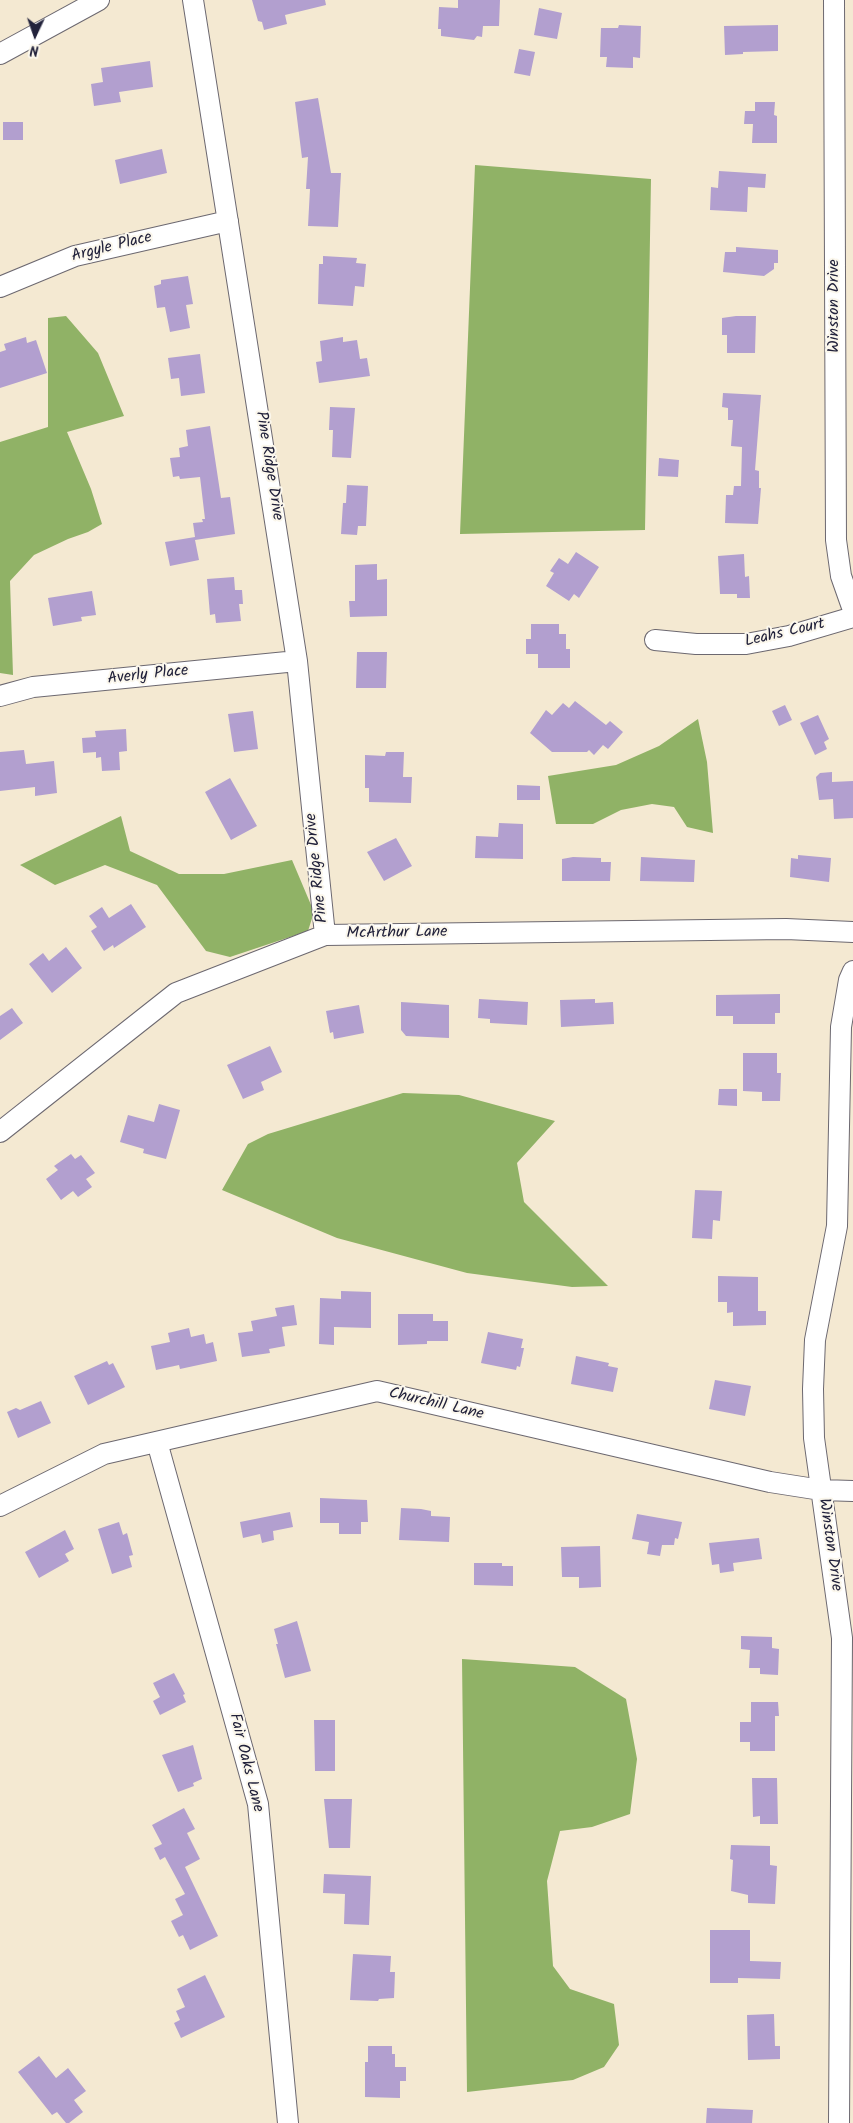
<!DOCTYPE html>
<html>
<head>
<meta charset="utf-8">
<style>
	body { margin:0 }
	#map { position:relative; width:853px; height:2123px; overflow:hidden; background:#f4e9d2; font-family:Kalam,sans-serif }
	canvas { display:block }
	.north { position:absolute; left:10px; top:10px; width:50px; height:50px; -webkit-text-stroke:4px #fbf7ec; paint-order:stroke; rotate:183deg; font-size:14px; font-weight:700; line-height:20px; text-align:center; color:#22223b }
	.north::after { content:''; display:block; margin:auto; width:18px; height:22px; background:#22223b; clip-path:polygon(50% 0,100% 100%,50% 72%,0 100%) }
</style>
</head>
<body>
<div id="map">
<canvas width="853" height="2123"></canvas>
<div class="north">N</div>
</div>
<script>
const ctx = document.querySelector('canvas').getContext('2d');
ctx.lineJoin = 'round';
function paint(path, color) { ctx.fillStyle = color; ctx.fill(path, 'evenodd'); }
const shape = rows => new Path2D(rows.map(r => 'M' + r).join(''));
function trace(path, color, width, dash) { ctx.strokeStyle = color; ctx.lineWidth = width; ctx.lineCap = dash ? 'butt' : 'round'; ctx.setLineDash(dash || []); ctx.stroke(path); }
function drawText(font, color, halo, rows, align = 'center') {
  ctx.font = font + ' Kalam,sans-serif'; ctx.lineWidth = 4; ctx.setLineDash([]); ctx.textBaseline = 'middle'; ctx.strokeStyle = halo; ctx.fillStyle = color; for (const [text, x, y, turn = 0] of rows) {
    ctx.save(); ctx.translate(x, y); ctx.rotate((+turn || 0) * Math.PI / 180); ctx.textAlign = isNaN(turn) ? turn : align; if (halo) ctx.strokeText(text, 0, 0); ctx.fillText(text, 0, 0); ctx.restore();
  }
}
const forest = shape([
	[475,165,651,179,645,530,460,534],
	[66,316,98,353,124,416,67,432,91,489,102,524,88,532,68,539,34,555,10,581,13,675,0,673,0,442,48,427,48,318],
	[698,719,707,762,713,833,687,827,674,807,652,804,621,810,593,824,556,824,548,776,616,765,659,746],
	[121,816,130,851,179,874,224,874,292,860,314,912,308,931,230,957,206,951,157,885,105,865,55,885,20,865],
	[403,1093,459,1095,555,1121,517,1163,524,1202,608,1286,572,1287,467,1273,337,1238,222,1190,248,1144,268,1134],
	[462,1659,575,1667,626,1699,637,1759,630,1814,592,1827,560,1831,547,1881,553,1966,570,1989,614,2004,619,2045,604,2067,573,2080,467,2092]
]);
const building = shape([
	[252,0,325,0,326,5,285,15,287,24,264,30,262,22,258,21],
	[458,0,500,0,499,26,483,26,482,37,477,36,474,40,441,36,441,29,438,29,439,7,458,8],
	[539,8,562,13,557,39,534,35],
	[619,25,641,26,640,58,633,57,633,68,606,67,607,57,600,57,601,28,618,28],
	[778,25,778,51,743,52,743,54,725,55,724,26],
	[519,49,535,52,530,76,514,73],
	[150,61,153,87,119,92,121,102,94,106,91,84,103,82,101,68],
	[318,98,331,173,341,173,338,227,308,226,310,189,306,189,308,157,302,158,295,102],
	[755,102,775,102,774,115,777,116,777,143,752,143,753,124,744,124,745,111,755,111],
	[3,122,23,122,23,140,3,140],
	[162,149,167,173,120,184,115,160],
	[719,171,766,174,765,188,748,187,747,212,710,210,711,187,718,188],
	[736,247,778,250,778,263,774,263,774,269,764,276,723,272,725,252,736,252],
	[323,256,357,258,356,263,366,264,364,287,355,286,353,306,318,304,319,264,323,264],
	[188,276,193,304,186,305,190,328,170,332,165,307,157,308,154,286,161,284,161,280],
	[736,316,756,316,755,353,727,353,727,335,722,335,722,318],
	[26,337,27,343,36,340,47,373,0,388,0,352,6,350,4,344],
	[343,337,343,342,357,340,360,359,367,358,370,376,319,383,316,362,322,361,320,341],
	[200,354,205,393,181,396,179,378,171,379,168,358],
	[723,393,761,395,755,470,759,471,759,488,761,488,758,524,725,523,726,495,733,495,734,486,741,486,742,447,731,446,733,420,728,420,728,408,722,407],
	[330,407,355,408,351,458,332,457,333,430,329,430],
	[210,426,221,498,230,497,235,534,195,540,199,560,170,566,165,542,195,537,193,523,203,522,202,519,205,519,200,477,180,479,179,476,173,477,170,458,180,457,179,448,188,446,186,430],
	[659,458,679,460,678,477,658,476],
	[347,485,368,486,366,526,358,526,357,535,341,534,343,503,346,503],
	[576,552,599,567,579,598,574,594,569,601,546,586,554,573,550,571,559,558,568,564],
	[744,554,745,577,749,576,750,598,737,598,737,594,720,594,718,556],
	[377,564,377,580,387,579,387,616,350,617,349,601,355,601,355,565],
	[234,577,235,590,242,590,243,604,239,604,241,621,216,623,215,614,210,615,207,579],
	[92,591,96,615,81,617,82,621,53,626,48,598],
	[531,624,559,624,559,634,566,634,566,649,570,649,570,668,538,668,538,654,526,654,526,639,531,639],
	[357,652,387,652,386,688,356,688],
	[575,701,606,725,610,721,623,732,608,749,603,745,594,755,589,750,587,752,552,752,530,733,546,710,552,715,563,703,569,708],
	[785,705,792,720,779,726,772,711],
	[253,711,258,749,234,752,228,714],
	[818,715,829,739,824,742,827,749,815,755,800,723],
	[126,729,127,751,119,752,120,770,102,771,101,757,96,758,96,752,83,753,82,738,96,737,95,731],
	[24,750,26,764,54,761,57,793,35,796,35,787,0,791,0,752],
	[386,752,404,752,403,777,412,777,411,803,369,802,369,788,365,788,365,755,385,756],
	[832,772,832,782,853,781,853,818,834,819,833,799,819,800,816,777,820,773],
	[230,778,257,826,231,840,205,792],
	[517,785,540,786,540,800,517,800],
	[499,823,523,824,523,859,475,858,476,836,498,837],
	[396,838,412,866,384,881,367,852],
	[798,855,831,858,829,882,790,877,791,858,798,859],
	[573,857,601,858,601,862,611,862,610,881,562,881,562,859],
	[641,857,695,860,694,882,640,881],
	[131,904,146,927,114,948,113,945,104,951,91,931,97,927,89,916,102,907,109,918],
	[66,947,82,968,52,993,29,964,43,953,49,961],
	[780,994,780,1013,775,1013,775,1024,733,1024,733,1016,716,1016,716,995],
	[479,999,528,1002,527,1025,490,1023,490,1019,478,1018],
	[595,999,595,1003,613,1002,614,1024,561,1027,560,1000],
	[401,1002,449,1005,449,1038,406,1036,401,1030],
	[359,1005,364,1033,334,1039,333,1032,330,1033,326,1011],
	[12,1008,23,1023,0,1040,0,1016],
	[270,1046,282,1072,261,1082,264,1090,243,1099,227,1065],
	[743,1053,777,1053,777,1073,781,1073,780,1101,762,1101,762,1092,743,1091],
	[719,1089,737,1089,737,1106,718,1105],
	[159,1104,180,1110,166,1159,143,1153,144,1149,120,1142,128,1115,154,1122],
	[71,1154,75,1159,81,1155,95,1173,86,1179,92,1187,78,1197,73,1191,61,1200,46,1179,58,1170,54,1166],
	[695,1190,722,1191,720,1221,713,1220,712,1239,692,1238],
	[718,1276,758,1277,758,1311,766,1311,766,1325,733,1326,733,1312,727,1313,727,1302,718,1302],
	[341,1291,371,1292,371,1328,334,1327,334,1345,319,1344,320,1298,341,1299],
	[294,1305,297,1325,282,1327,285,1346,269,1349,270,1353,242,1357,238,1333,253,1331,251,1321,277,1316,275,1308],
	[398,1314,433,1314,433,1321,448,1321,448,1341,427,1341,427,1344,398,1345],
	[189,1328,191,1337,204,1334,206,1344,213,1342,217,1361,180,1369,179,1365,156,1370,151,1346,170,1342,168,1333],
	[488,1332,523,1339,521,1348,524,1348,520,1367,517,1366,516,1370,481,1363],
	[576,1356,609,1363,608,1366,618,1368,613,1392,571,1384],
	[107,1361,109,1365,113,1363,125,1387,88,1405,74,1376],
	[715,1380,751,1386,745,1416,709,1409],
	[41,1401,51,1423,18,1438,7,1412,16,1408,20,1410],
	[320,1498,367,1500,368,1522,361,1522,361,1534,339,1534,339,1523,320,1523],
	[401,1508,421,1509,431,1511,431,1516,450,1517,449,1542,399,1540],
	[290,1512,293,1527,273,1531,274,1540,262,1543,260,1534,243,1538,240,1522],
	[637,1514,682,1522,678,1539,675,1538,674,1545,662,1545,660,1556,647,1554,649,1542,632,1539],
	[119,1522,123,1535,127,1533,133,1555,129,1556,132,1567,112,1574,98,1529],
	[65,1530,74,1549,65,1554,69,1561,39,1578,25,1552],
	[759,1538,762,1559,733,1563,734,1571,720,1573,719,1564,712,1565,709,1543],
	[600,1546,601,1587,579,1588,579,1577,562,1577,561,1547],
	[474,1563,502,1563,502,1566,513,1566,513,1586,474,1585],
	[297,1621,311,1671,285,1678,276,1644,278,1644,274,1629],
	[741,1636,772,1637,772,1648,779,1649,778,1675,760,1674,760,1668,749,1668,750,1650,741,1649],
	[174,1673,185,1694,183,1695,186,1702,160,1715,153,1701,160,1697,153,1683],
	[751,1702,778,1702,779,1716,775,1716,775,1751,750,1751,750,1742,740,1742,740,1722,751,1722],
	[314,1720,335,1720,335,1771,315,1771],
	[193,1745,202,1779,193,1783,194,1786,178,1792,162,1755],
	[752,1778,777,1778,778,1824,760,1824,760,1816,753,1817],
	[324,1799,352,1799,350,1848,329,1848],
	[184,1808,195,1829,187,1833,200,1859,185,1867,218,1936,190,1950,183,1935,179,1937,171,1921,183,1915,175,1899,185,1894,165,1857,160,1860,154,1848,162,1844,152,1825],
	[731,1845,770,1846,770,1865,777,1866,775,1904,748,1903,748,1895,731,1891,733,1860,730,1859],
	[324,1874,371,1876,369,1925,344,1924,345,1894,323,1893],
	[710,1930,750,1930,750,1961,781,1962,780,1979,738,1978,738,1983,710,1983],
	[353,1954,391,1956,390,1972,395,1972,394,1998,379,1999,378,2001,350,2000],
	[205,1975,225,2017,181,2038,174,2023,180,2020,176,2011,185,2007,177,1989],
	[774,2014,775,2046,780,2046,780,2059,748,2060,747,2015],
	[368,2046,392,2046,392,2054,395,2054,395,2067,406,2067,406,2081,400,2081,400,2098,365,2097,365,2062,368,2062],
	[39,2056,56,2078,68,2068,86,2091,74,2100,83,2112,69,2123,66,2123,57,2112,52,2115,18,2072],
	[707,2108,753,2110,752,2123,706,2123]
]);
const street = shape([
	[193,0,297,661,325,935],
	[834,0,836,540,841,576,853,610],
	[0,54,99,0],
	[0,287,75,256,228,221],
	[655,640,696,644,746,644,789,636,853,617],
	[0,696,33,687,297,661],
	[0,1132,176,993,325,935,786,929,853,932],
	[157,1442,258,1804,288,2123],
	[0,1506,104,1454,377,1391,770,1482,821,1490,853,1491],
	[839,2123,842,1638,814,1438,813,1389,815,1340,837,1226,841,1027,849,980,853,971]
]);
const streetNames = [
	["Argyle Place",112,248,-14],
	["Winston Drive",835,306,-90],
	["Pine Ridge Drive",268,466,81],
	["Leahs Court",785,634,-13],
	["Averly Place",148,676,-6],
	["Pine Ridge Drive",318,868,-96],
	["McArthur Lane",397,934,-1],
	["Churchill Lane",436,1405,13],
	["Winston Drive",829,1545,82],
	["Fair Oaks Lane",245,1763,76]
];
paint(forest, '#90b266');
paint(building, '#b29fcf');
trace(street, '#6c6870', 22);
trace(street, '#fff', 20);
drawText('16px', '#22223b', '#fbf7ec', streetNames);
</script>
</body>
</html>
